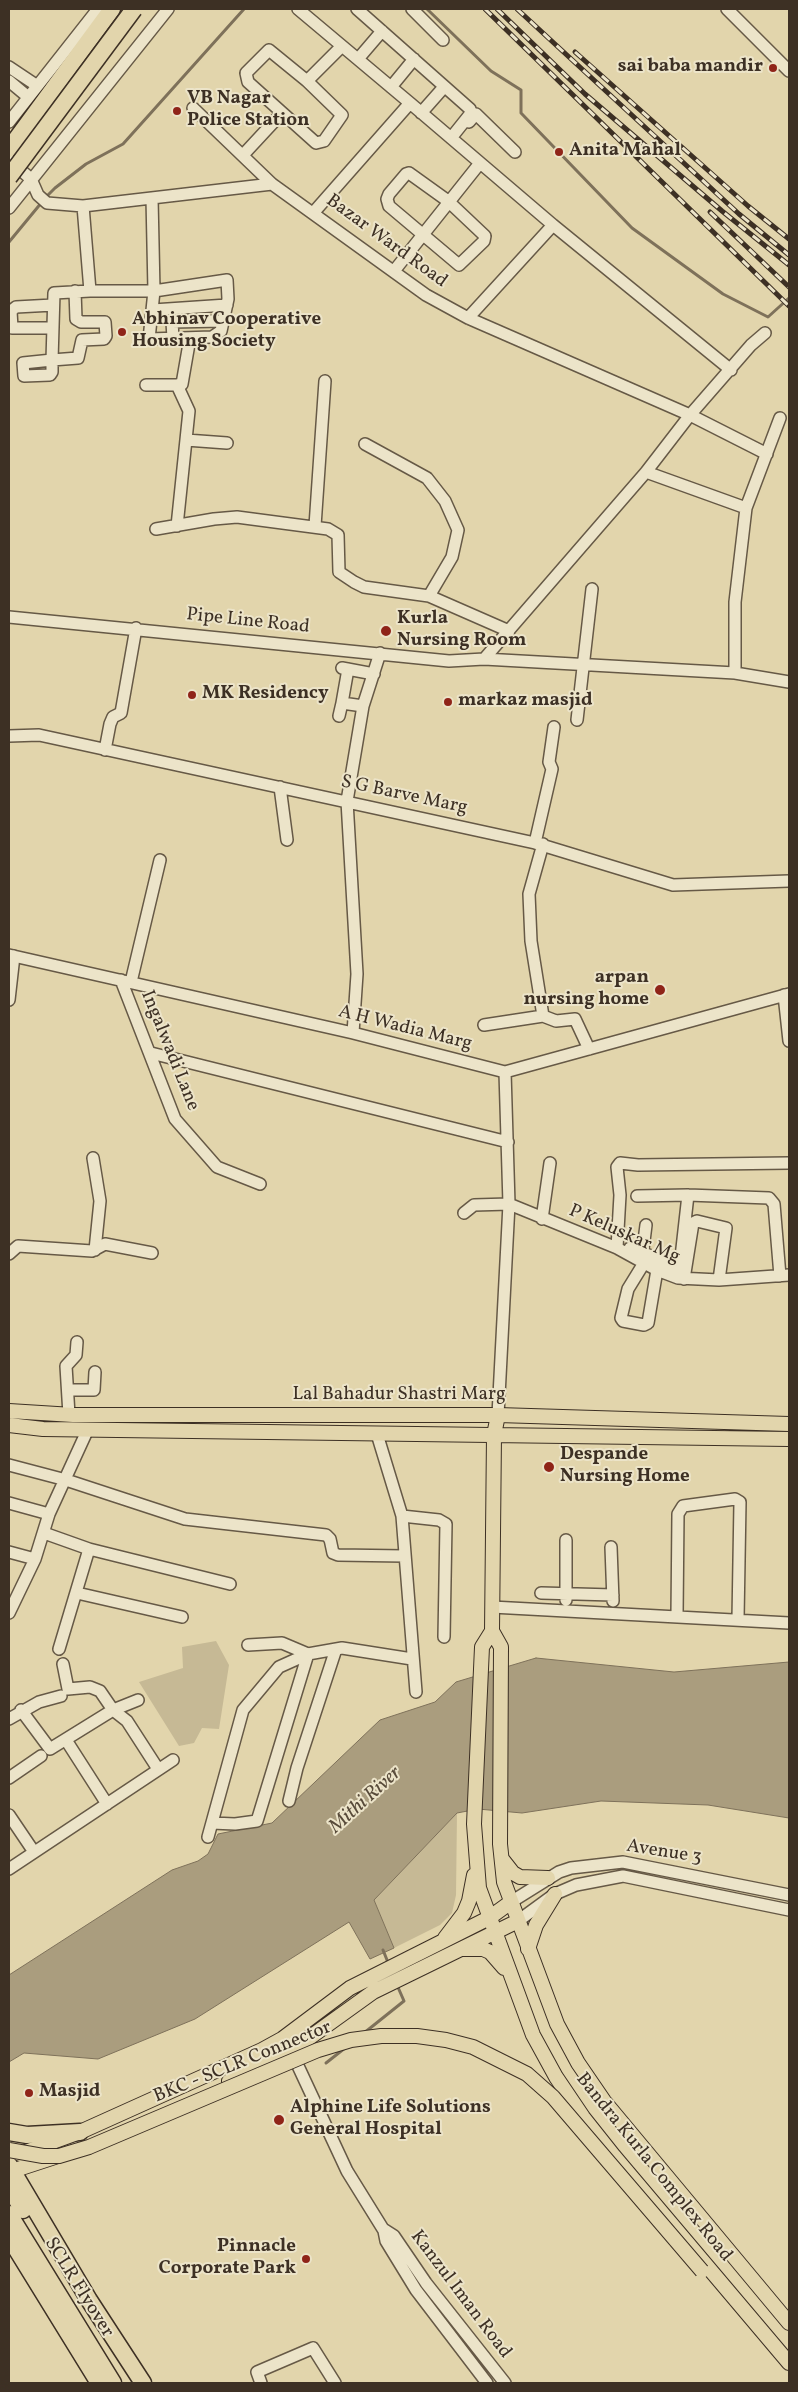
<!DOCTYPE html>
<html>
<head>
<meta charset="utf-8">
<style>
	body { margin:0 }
	#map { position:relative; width:798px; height:2392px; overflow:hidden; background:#e2d5ac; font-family:Vollkorn,serif }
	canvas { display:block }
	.frame { position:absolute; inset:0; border:10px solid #3d3024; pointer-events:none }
</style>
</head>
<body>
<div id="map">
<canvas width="798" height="2392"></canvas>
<div class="frame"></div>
</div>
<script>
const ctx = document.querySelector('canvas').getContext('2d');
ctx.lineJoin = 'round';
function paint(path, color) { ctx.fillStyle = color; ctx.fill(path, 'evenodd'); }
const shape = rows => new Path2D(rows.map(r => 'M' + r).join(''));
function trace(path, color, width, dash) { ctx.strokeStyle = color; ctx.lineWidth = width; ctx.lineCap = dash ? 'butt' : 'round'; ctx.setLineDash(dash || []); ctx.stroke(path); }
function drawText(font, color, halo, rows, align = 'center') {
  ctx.font = font + ' Vollkorn,serif'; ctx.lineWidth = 4; ctx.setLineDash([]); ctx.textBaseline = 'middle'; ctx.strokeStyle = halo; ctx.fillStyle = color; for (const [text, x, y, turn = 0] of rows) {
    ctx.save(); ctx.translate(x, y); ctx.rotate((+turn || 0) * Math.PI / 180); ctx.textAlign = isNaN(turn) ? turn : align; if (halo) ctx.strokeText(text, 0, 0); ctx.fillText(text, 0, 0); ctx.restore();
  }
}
const green = shape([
	[216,1641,229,1665,219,1729,202,1728,194,1743,179,1746,139,1682,183,1668,182,1647],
	[457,1813,456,1895,452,1913,440,1925,394,1948,374,1900]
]);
const water = shape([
	[536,1658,674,1672,789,1662,789,1818,708,1805,601,1801,522,1813,478,1809,457,1813,374,1900,394,1948,370,1959,349,1922,195,2019,98,2059,24,2053,9,2062,9,1975,172,1870,198,1861,208,1854,218,1834,272,1823,380,1720,435,1702,456,1682,536,1658]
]);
const stream = shape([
	[427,9,491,71,521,90,521,113,632,228,723,294,768,317,789,298],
	[46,197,55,188,86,164,123,144,244,9],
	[9,242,42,202],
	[383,1950,389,1965],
	[364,2033,404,2001,397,1985],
	[326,2063,345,2048]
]);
const minor = shape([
	[298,9,410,103],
	[357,9,470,109,471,113,451,138],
	[412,9,443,40],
	[727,9,789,71],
	[269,50,307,81,342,115,324,141,316,143,248,82,246,73,269,50],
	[358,59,382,31],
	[9,67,36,85],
	[9,81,27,96],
	[307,81,342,46],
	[391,87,414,59],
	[193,108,272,184,426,295,468,318,690,415,767,454],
	[421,113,444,87],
	[9,122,98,9],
	[469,122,476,114,515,152],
	[243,155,282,113],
	[9,160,31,179,38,195,47,203,83,206,272,184],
	[409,173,448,201,485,236,484,241,459,265,389,206,387,199,389,194,406,174,409,173],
	[83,206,90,291,154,291,227,280,228,299,221,331,212,337,149,339,154,291,152,198],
	[9,208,168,9],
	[314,212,410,103,553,225,731,370],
	[394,271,480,163],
	[75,291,76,319,81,322,105,322,106,336,104,339,82,340,78,358,52,360,52,372,50,375,24,376,23,363,52,360,54,293,90,291],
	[153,310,227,305],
	[468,318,553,225],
	[53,328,12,328,11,311,16,307,53,305],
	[173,338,172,322,223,321],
	[146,385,177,385],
	[186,440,227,443],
	[365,444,427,478,445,501,458,530,452,557,429,596],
	[646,472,746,508],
	[177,526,189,411,177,385,182,384,190,338],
	[315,526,325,381],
	[156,529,214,519,237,517,328,529,338,535,339,572,354,582,364,587,429,596,509,631],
	[9,617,449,661,484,659,735,673,789,682],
	[484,659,646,472,690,415,751,345,765,333],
	[342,668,374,674],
	[348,669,342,703,363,706],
	[735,673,735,602,746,508,780,418],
	[339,716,342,703],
	[577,720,592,589],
	[9,736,39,735,535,843,673,885,789,881],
	[105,750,110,724,113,717,121,713,136,628],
	[280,787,287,840],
	[535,843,552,769,549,762,554,727],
	[543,844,529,894,531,941,543,1016,556,1021,575,1019,589,1049],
	[9,955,353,1033,505,1072,789,994],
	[121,980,175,1119,217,1167,260,1184],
	[131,982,160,860],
	[784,995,789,1041],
	[9,1000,14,956],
	[484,1025,543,1016],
	[353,1033,357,974,347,801,363,706,380,653],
	[151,1053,508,1142],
	[93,1158,100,1201,95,1250],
	[637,1196,688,1195,769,1198,774,1204,780,1276],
	[464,1213,474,1205,509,1204,617,1248,657,1270,678,1278,719,1280,789,1275],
	[542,1219,550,1163],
	[617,1248,620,1195,617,1167,620,1163,638,1165,789,1163],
	[630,1248,680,1267],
	[9,1254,18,1246,92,1251,105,1244,152,1253],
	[642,1257,646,1225],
	[681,1257,688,1195],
	[644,1263,628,1289,621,1318,623,1321,644,1325,648,1323,657,1270],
	[684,1279,693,1223,697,1221,726,1228,719,1280],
	[68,1390,94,1390,95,1372],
	[69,1415,66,1366,76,1355,77,1342],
	[498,1415,509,1204,505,1072],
	[377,1434,402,1516,416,1692],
	[9,1465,66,1480,185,1519,326,1535,330,1539,333,1553,338,1555,404,1556],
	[9,1503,49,1514],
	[402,1516,439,1520,446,1524,444,1637],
	[44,1533,89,1549,230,1584],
	[611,1547,613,1601],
	[9,1552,35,1559],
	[77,1593,182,1617],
	[541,1593,613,1595],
	[566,1600,566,1540],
	[492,1607,789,1623],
	[9,1613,35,1559,49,1514,88,1429],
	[677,1615,678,1514,683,1506,735,1499,740,1502,738,1619],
	[248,1645,282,1643,308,1654,342,1648,412,1659],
	[59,1649,89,1549],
	[63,1664,68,1689,90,1687,100,1691,113,1710,127,1721,158,1769],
	[21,1710,50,1749,113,1710,138,1700],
	[9,1719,39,1702,61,1696],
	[66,1740,107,1804],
	[9,1778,41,1756],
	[289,1801,297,1768,336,1649],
	[9,1815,34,1852],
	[212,1823,235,1824,257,1821,308,1654],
	[208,1837,243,1710,279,1667,308,1654],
	[9,1869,173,1760],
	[511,1902,559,1872,571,1868,623,1862,789,1895],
	[518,1921,555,1894,576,1885,623,1876,789,1910],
	[292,2053,347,2171,383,2229,394,2236,426,2283,505,2383],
	[384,2231,386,2241,416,2290,487,2383],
	[261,2383,257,2372,313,2348,335,2383]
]);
const major = shape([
	[9,1411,73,1415,498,1415,789,1424],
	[498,1415,494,1435,492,1631,482,1647,474,1824,479,1888,533,2035,556,2077,583,2117,614,2156,789,2363],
	[9,1425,43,1429,789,1439],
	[492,1631,501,1647,500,1844,504,1882,557,2024,578,2063,604,2101,789,2323],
	[502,1859,513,1873,520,1877,548,1878],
	[445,1938,464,1913,469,1901,474,1875],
	[463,1949,483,1949,490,1952,504,1968],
	[528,1949,536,1925,555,1894],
	[229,2081,291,2051,373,1992,518,1921],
	[20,2154,80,2132,262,2050,282,2039,350,1988,489,1918,511,1902],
	[9,2172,58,2156]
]);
const highway = shape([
	[9,149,112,9],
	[9,2132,27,2135,80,2132],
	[9,2165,89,2300,143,2383],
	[9,2187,23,2210],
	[9,2214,113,2383],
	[9,2237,99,2383]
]);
const rail = shape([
	[485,9,789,306],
	[497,9,585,94,722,211,789,265],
	[517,9,739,214,789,255],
	[575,52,748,206,789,239],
	[710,212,789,287]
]);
const majorBridge = shape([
	[9,2150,43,2156,59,2156,89,2147,318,2050,351,2040,381,2036,417,2036,446,2040,473,2047,527,2074,553,2097,702,2271]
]);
const highwayBridge = shape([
	[9,177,134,9]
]);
const markers = [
	[773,68,5,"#8f2418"],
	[177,111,5,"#8f2418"],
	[559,152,5,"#8f2418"],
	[122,332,5,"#8f2418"],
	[386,631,6,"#8f2418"],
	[192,695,5,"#8f2418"],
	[448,702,5,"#8f2418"],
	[660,990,6,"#8f2418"],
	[549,1467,6,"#8f2418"],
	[29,2093,5,"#8f2418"],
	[279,2120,6,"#8f2418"],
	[306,2259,5,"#8f2418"]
];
const poiNames = [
	["sai baba mandir",763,68,"right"],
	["VB Nagar",187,100],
	["Police Station",187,122],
	["Anita Mahal",569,152],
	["Abhinav Cooperative",132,321],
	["Housing Society",132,343],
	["Kurla",397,620],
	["Nursing Room",397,642],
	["MK Residency",202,695],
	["markaz masjid",458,702],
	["arpan",649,979,"right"],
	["nursing home",649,1001,"right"],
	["Despande",560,1456],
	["Nursing Home",560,1478],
	["Masjid",39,2093],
	["Alphine Life Solutions",290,2109],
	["General Hospital",290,2131],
	["Pinnacle",296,2248,"right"],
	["Corporate Park",296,2270,"right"]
];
const streetNames = [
	["Bazar Ward Road",386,242,36],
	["Pipe Line Road",248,622,6],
	["S G Barve Marg",404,796,12],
	["A H Wadia Marg",405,1029,14],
	["Ingalwadi Lane",169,1051,68],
	["P Keluskar Mg",624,1235,24],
	["Lal Bahadur Shastri Marg",399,1396],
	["Avenue 3",664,1853,9],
	["BKC - SCLR Connector",243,2063,-22],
	["Bandra Kurla Complex Road",653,2168,51],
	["SCLR Flyover",78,2288,58],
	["Kanzul Iman Road",460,2295,53]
];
const waterNames = [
	["Mithi River",366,1801,-42]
];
paint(green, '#c6b995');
paint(water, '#aa9d7e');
trace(water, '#7e715a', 1);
trace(stream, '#7e715a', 3);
trace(minor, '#665946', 14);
trace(major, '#3d3024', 16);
trace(highway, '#3d3024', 19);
trace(minor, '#ece4c9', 11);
trace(major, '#e2d5ac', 14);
trace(highway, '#e2d5ac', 16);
trace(rail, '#3d3024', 5);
trace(rail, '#ece4c9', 3, [9]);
trace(majorBridge, '#3d3024', 16, []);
trace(highwayBridge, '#3d3024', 19, []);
trace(majorBridge, '#e2d5ac', 14);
trace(highwayBridge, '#e2d5ac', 16);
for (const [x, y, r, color] of markers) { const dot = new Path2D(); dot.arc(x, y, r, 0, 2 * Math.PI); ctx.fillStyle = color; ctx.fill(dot); trace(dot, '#ece4c9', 2); }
drawText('bold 19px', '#3d3024', '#ece4c9', poiNames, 'left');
drawText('19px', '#3d3024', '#ece4c9', streetNames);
drawText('italic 20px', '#584b3a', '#ece4c9', waterNames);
</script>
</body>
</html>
